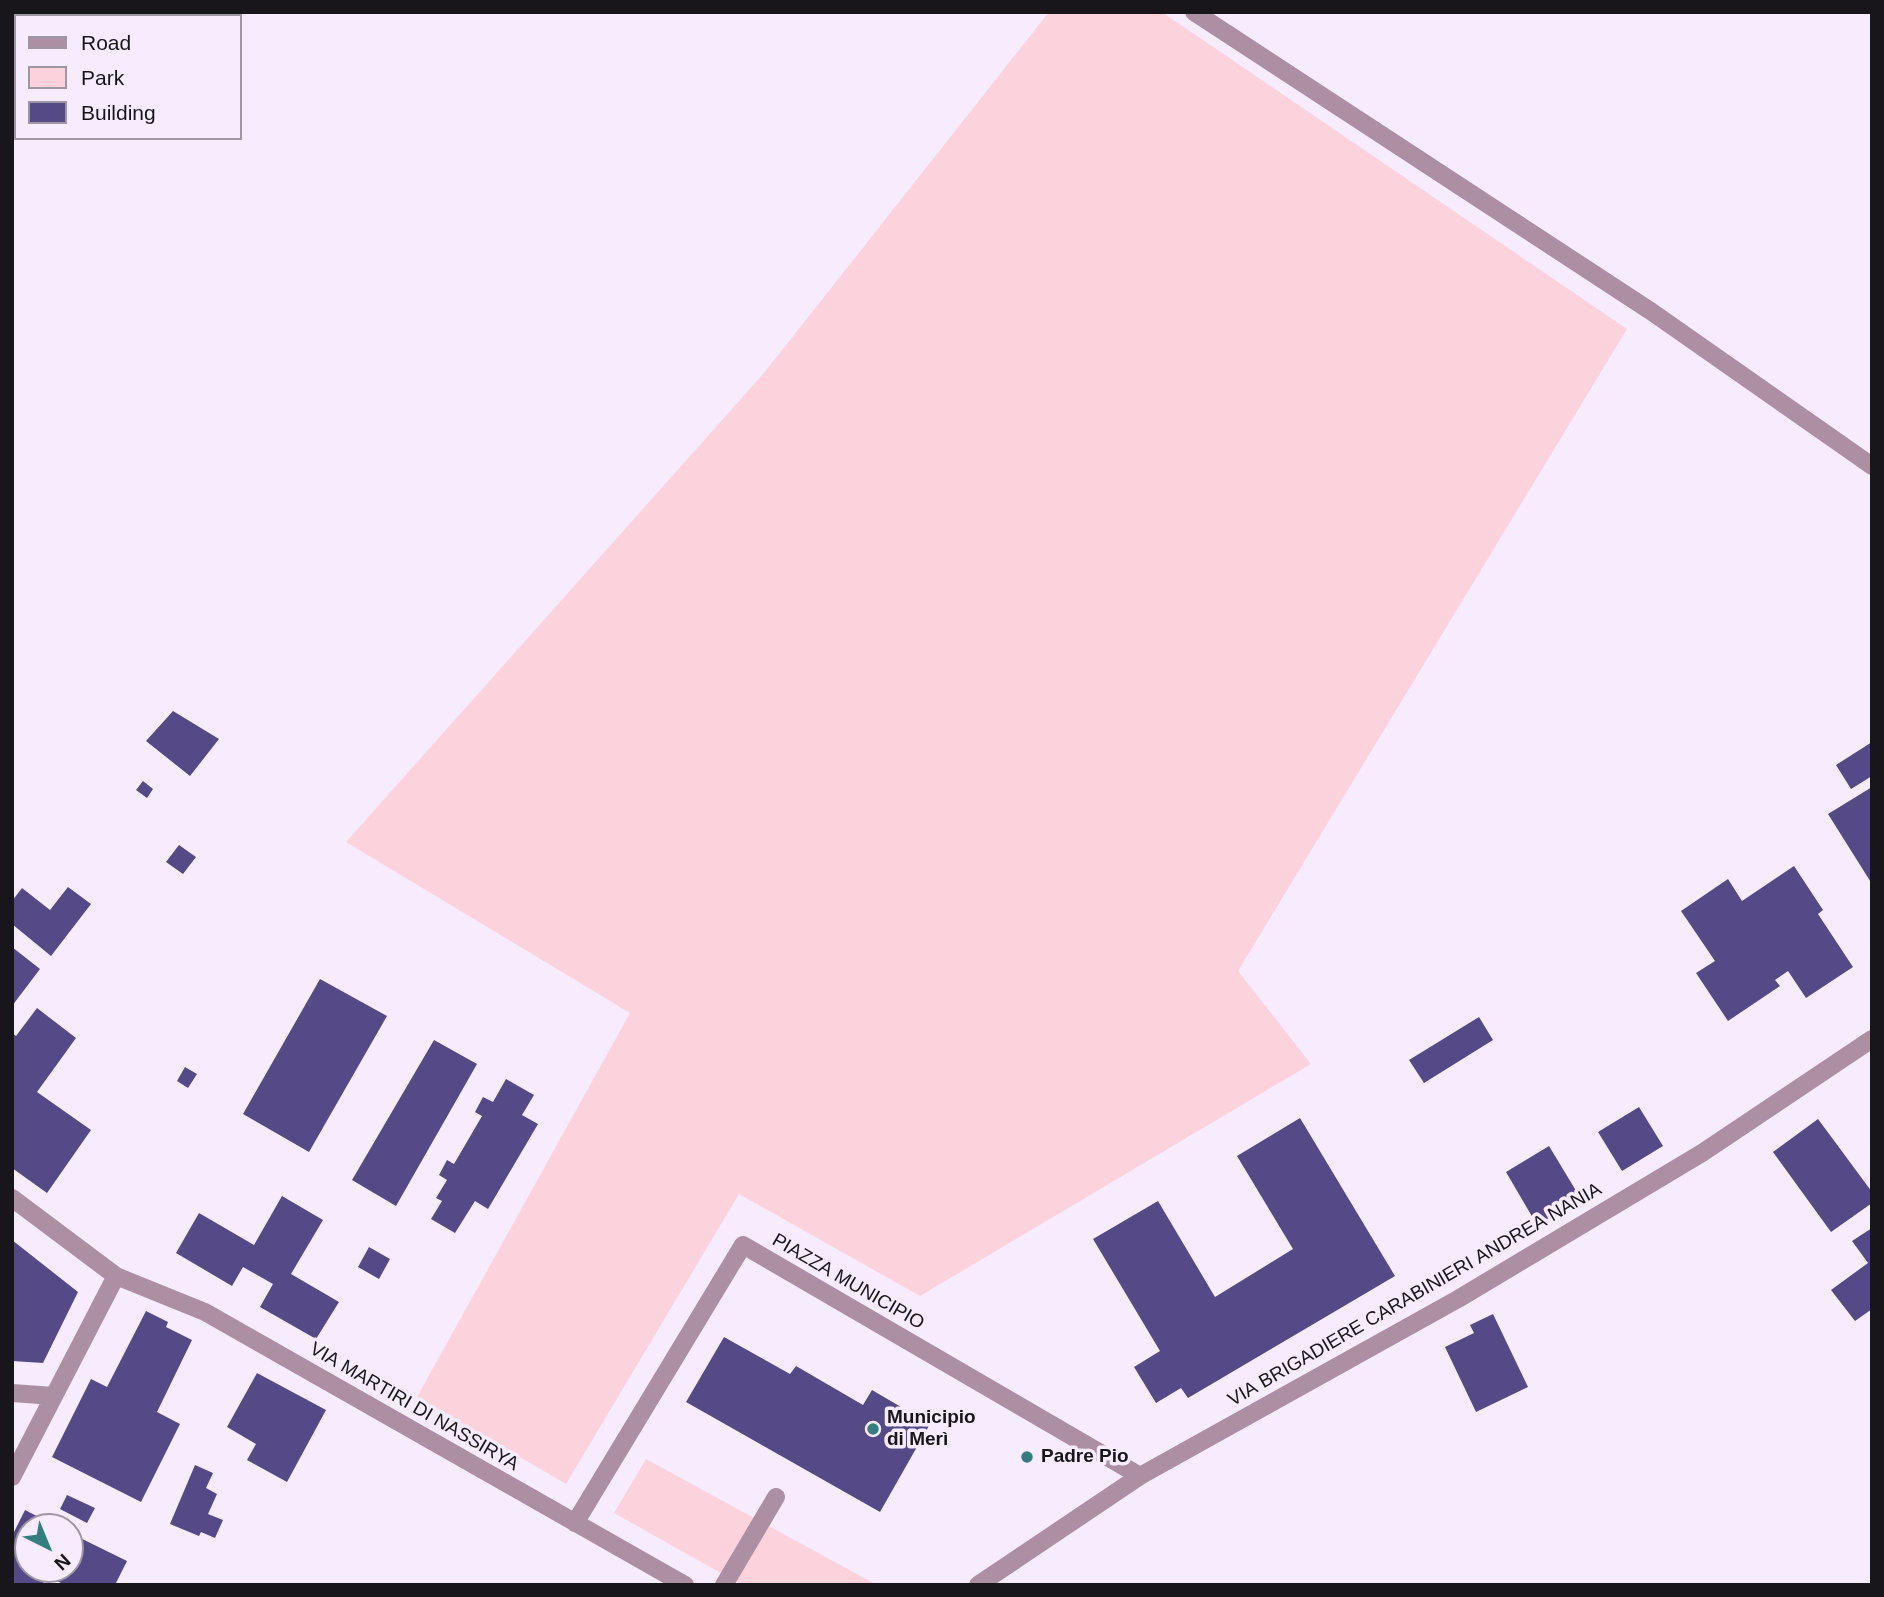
<!DOCTYPE html>
<html>
<head>
<meta charset="utf-8">
<style>
	body { margin:0 }
	#map { position:relative; width:1884px; height:1597px; overflow:hidden; background:#f7ecfd; font-family:Arial,sans-serif }
	canvas { display:block }
	.frame { position:absolute; inset:0; border:14px solid #19161b; pointer-events:none }
	.legend { position:absolute; left:14px; top:14px; width:228px; height:126px; box-sizing:border-box; background:#f7ecfd; border:2px solid #9e96a3; margin:0; padding:9px 12px; list-style:none; font-size:21px; color:#19161b }
	.legend li { display:flex; align-items:center; gap:14px; height:35px }
	.legend b { width:35px; border:2px solid #9e96a3 }
	.north { position:absolute; left:14px; top:1513px; width:70px; height:70px; box-sizing:border-box; background:#f7ecfd; border:2px solid #9e96a3; border-radius:50%; rotate:137deg; font-size:19px; font-weight:700; line-height:28px; text-align:center; color:#19161b }
	.north::after { content:''; display:block; margin:auto; width:24px; height:32px; background:#357e80; clip-path:polygon(50% 0,100% 100%,50% 72%,0 100%) }
</style>
</head>
<body>
<div id="map">
<canvas width="1884" height="1597"></canvas>
<div class="frame"></div>
<ul class="legend">
<li><b style="height:9px;background:#ac8fa3"></b>Road</li>
<li><b style="height:19px;background:#fcd2dd"></b>Park</li>
<li><b style="height:19px;background:#554987"></b>Building</li>
</ul>
<div class="north">N</div>
</div>
<script>
const ctx = document.querySelector('canvas').getContext('2d');
ctx.lineJoin = 'round';
function paint(path, color) { ctx.fillStyle = color; ctx.fill(path, 'evenodd'); }
const shape = rows => new Path2D(rows.map(r => 'M' + r).join(''));
function trace(path, color, width, dash) { ctx.strokeStyle = color; ctx.lineWidth = width; ctx.lineCap = dash ? 'butt' : 'round'; ctx.setLineDash(dash || []); ctx.stroke(path); }
function drawText(font, color, halo, rows, align = 'center') {
  ctx.font = font + ' Arial,sans-serif'; ctx.lineWidth = 7; ctx.setLineDash([]); ctx.textBaseline = 'middle'; ctx.strokeStyle = halo; ctx.fillStyle = color; for (const [text, x, y, turn = 0] of rows) {
    ctx.save(); ctx.translate(x, y); ctx.rotate((+turn || 0) * Math.PI / 180); ctx.textAlign = isNaN(turn) ? turn : align; if (halo) ctx.strokeText(text, 0, 0); ctx.fillText(text, 0, 0); ctx.restore();
  }
}
const green = shape([
	[1049,12,1162,12,1627,329,1238,971,1311,1064,920,1296,739,1194,566,1484,417,1397,630,1013,346,842,764,373],
	[646,1459,877,1585,742,1585,614,1513]
]);
const building = shape([
	[173,711,219,739,190,776,146,741],
	[1872,742,1872,776,1851,789,1836,765],
	[143,781,153,789,147,798,136,790],
	[1872,787,1872,884,1828,814],
	[179,845,196,857,183,874,166,862],
	[1794,866,1823,910,1818,914,1853,967,1806,998,1788,971,1775,980,1780,986,1728,1021,1696,973,1715,961,1681,911,1728,879,1742,901],
	[68,887,91,904,51,956,12,924,12,901,22,888,50,910],
	[12,947,40,969,12,1006],
	[320,979,387,1016,309,1152,243,1114],
	[37,1008,76,1038,37,1092,91,1130,47,1193,12,1168,12,1033,16,1036],
	[1479,1017,1493,1040,1424,1083,1409,1060],
	[434,1040,477,1064,396,1206,352,1180],
	[185,1067,197,1074,188,1088,177,1081],
	[506,1079,534,1095,522,1115,538,1124,488,1209,475,1201,455,1233,431,1219,442,1201,436,1198,447,1180,439,1175,447,1160,454,1164,482,1116,475,1112,483,1097,493,1102],
	[1639,1107,1663,1146,1622,1171,1598,1132],
	[1300,1118,1395,1276,1188,1398,1181,1388,1156,1403,1134,1367,1160,1351,1093,1239,1158,1201,1215,1297,1293,1249,1237,1156],
	[1818,1119,1872,1192,1872,1203,1831,1232,1773,1152],
	[1549,1146,1581,1199,1537,1225,1506,1172],
	[282,1196,323,1220,291,1274,339,1302,316,1339,260,1307,273,1284,243,1267,232,1286,176,1253,199,1213,254,1245],
	[1872,1228,1872,1309,1855,1321,1831,1290,1868,1263,1852,1241],
	[12,1240,78,1292,43,1363,12,1361],
	[369,1247,390,1259,379,1279,358,1267],
	[146,1311,168,1322,166,1327,192,1340,157,1412,180,1424,141,1502,52,1457,91,1379,107,1387],
	[1493,1314,1528,1387,1476,1412,1445,1347,1474,1333,1470,1325],
	[724,1337,790,1374,796,1366,863,1405,872,1390,930,1424,880,1512,686,1402],
	[257,1373,326,1410,287,1482,247,1460,256,1444,227,1427],
	[195,1465,213,1473,206,1488,217,1494,208,1514,223,1520,215,1538,201,1532,199,1536,170,1524],
	[67,1495,95,1508,87,1523,60,1509],
	[25,1510,58,1527,28,1527,28,1569,70,1569,70,1533,127,1561,115,1585,65,1585,47,1576,42,1585,12,1585,12,1536]
]);
const pedestrian = shape([
	[724,1585,776,1497]
]);
const minor = shape([
	[1194,12,1652,312,1872,466],
	[12,1198,116,1276,205,1312,685,1585],
	[12,1393,54,1396],
	[12,1477,116,1276],
	[575,1523,743,1245,1140,1476]
]);
const tertiary = shape([
	[978,1585,1140,1476,1458,1299,1702,1153,1872,1039]
]);
const markers = [
	[873,1429,7,"#357e80"],
	[1027,1457,7,"#357e80"]
];
const streetNames = [
	["PIAZZA MUNICIPIO",848,1282,30],
	["VIA BRIGADIERE CARABINIERI ANDREA NANIA",1415,1295,-30],
	["VIA MARTIRI DI NASSIRYA",414,1407,30]
];
const poiNames = [
	["Municipio",887,1418],
	["di Merì",887,1440],
	["Padre Pio",1041,1457]
];
paint(green, '#fcd2dd');
paint(building, '#554987');
trace(pedestrian, '#ac8fa3', 18);
trace(minor, '#ac8fa3', 18);
trace(tertiary, '#ac8fa3', 18);
for (const [x, y, r, color] of markers) { const dot = new Path2D(); dot.arc(x, y, r, 0, 2 * Math.PI); ctx.fillStyle = color; ctx.fill(dot); trace(dot, '#f7ecfd', 2.5); }
drawText('19px', '#19161b', '#f7ecfd', streetNames);
drawText('bold 19px', '#19161b', '#f7ecfd', poiNames, 'left');
</script>
</body>
</html>
